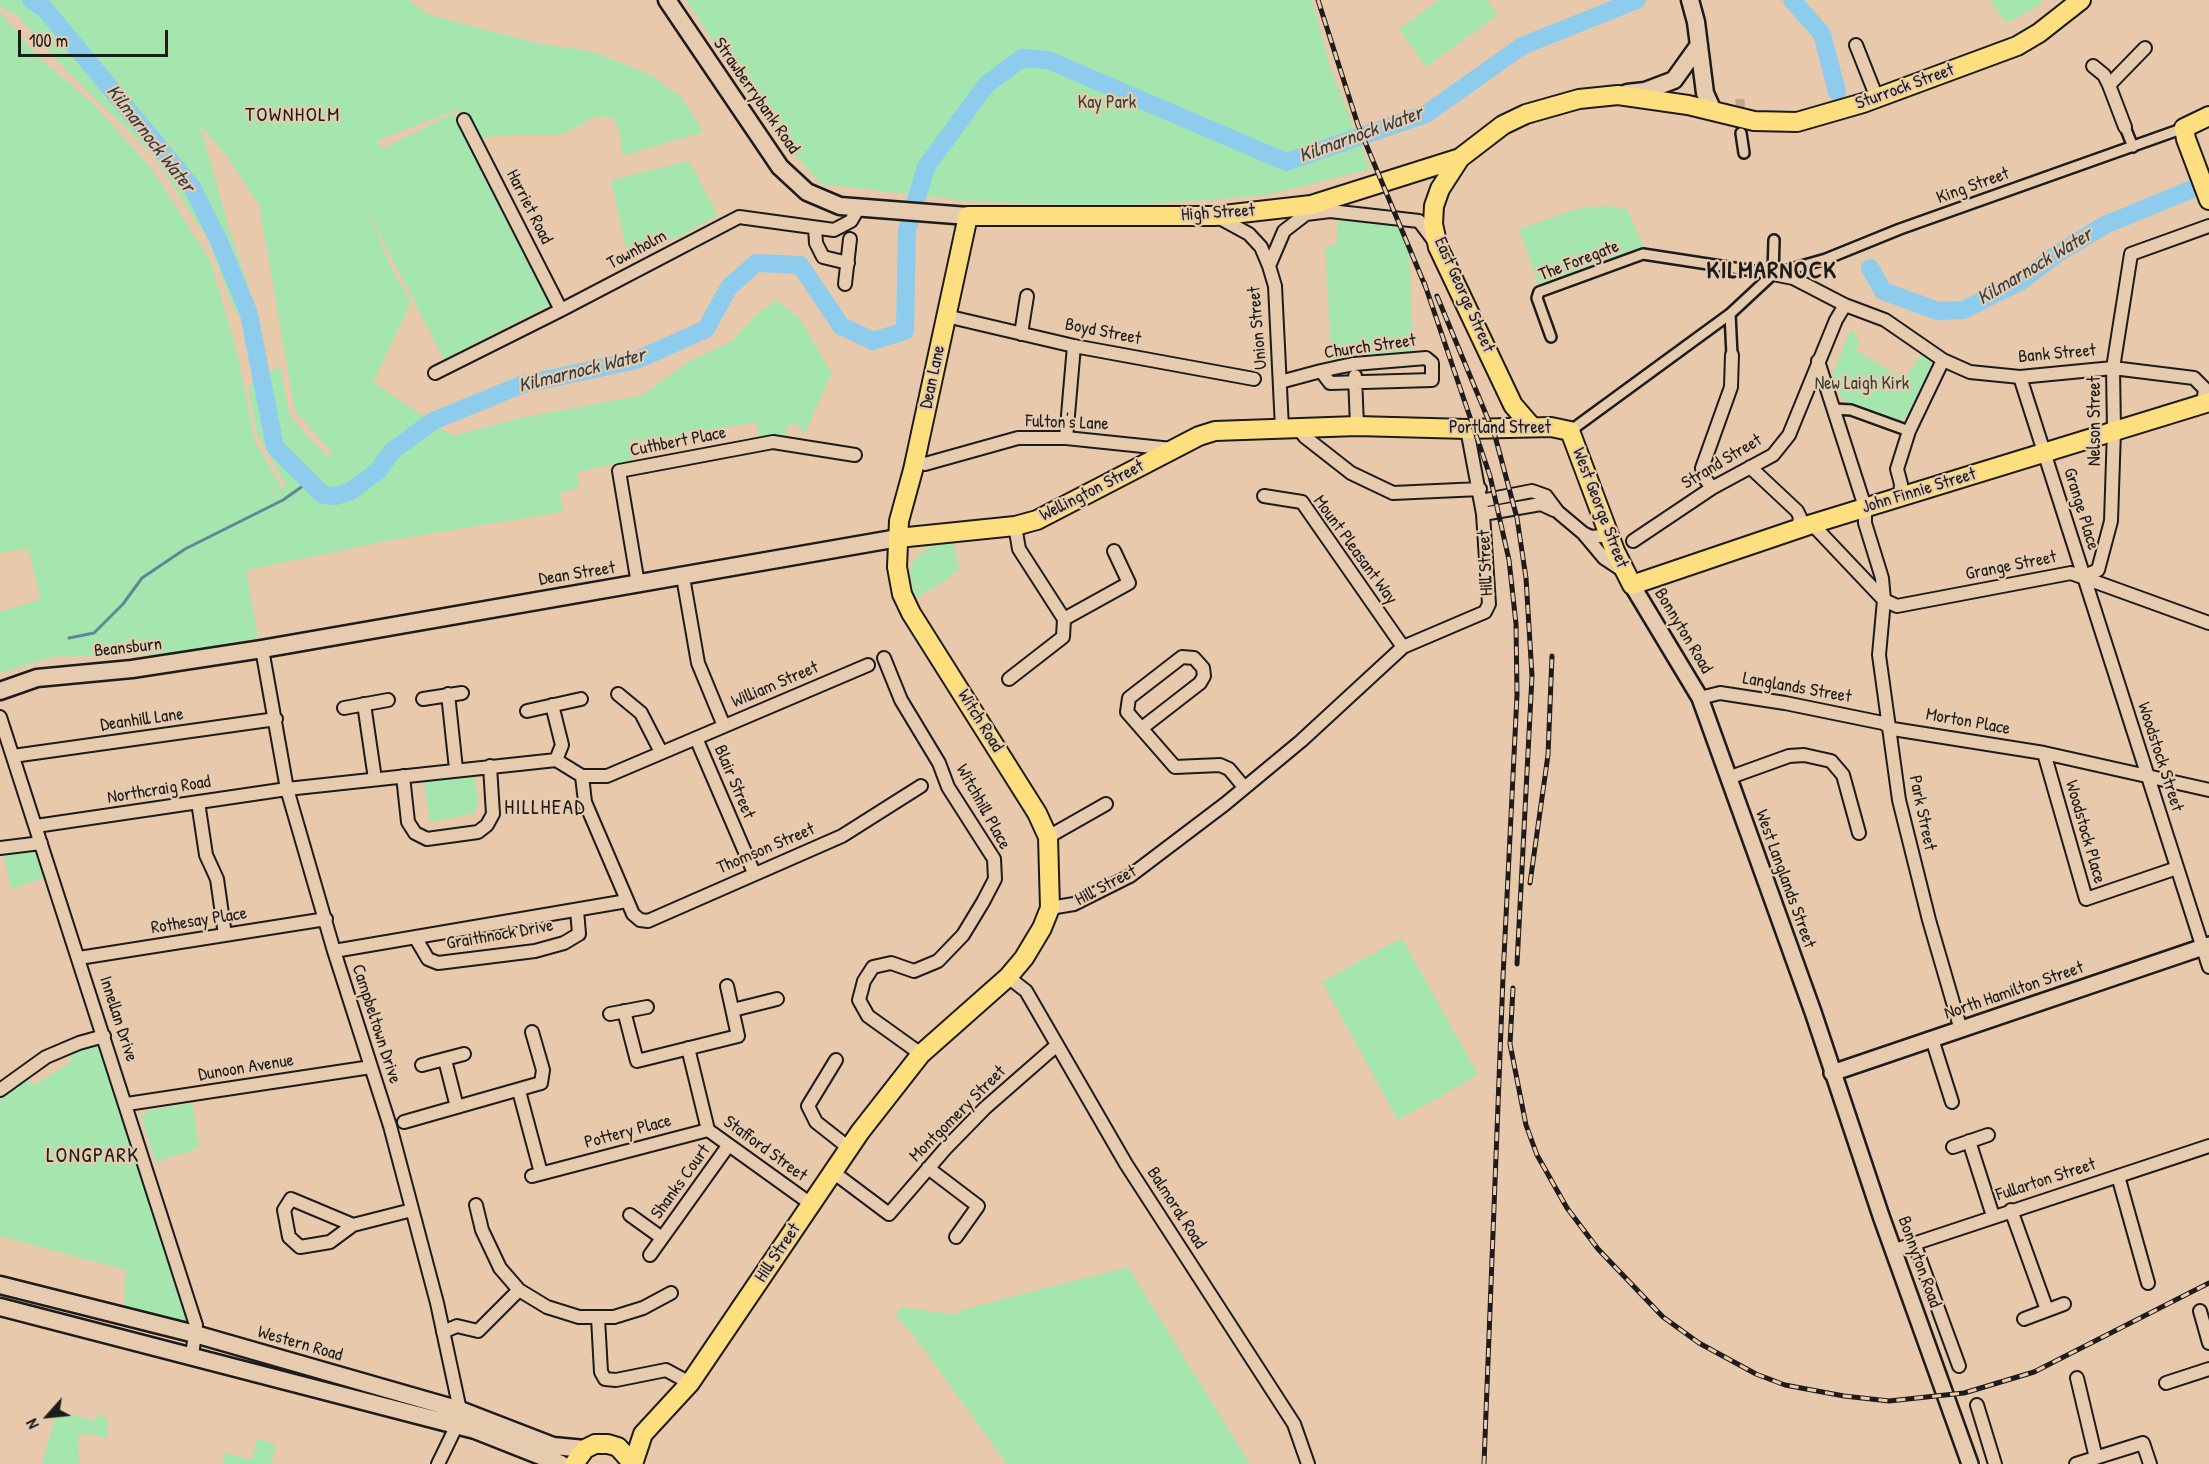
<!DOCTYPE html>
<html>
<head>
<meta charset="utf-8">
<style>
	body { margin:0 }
	#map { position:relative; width:2209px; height:1464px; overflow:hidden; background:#e9c9ab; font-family:"Patrick Hand",sans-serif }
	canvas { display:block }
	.north { position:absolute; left:18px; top:1386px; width:60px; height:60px; -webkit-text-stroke:4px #e7cbae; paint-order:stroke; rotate:243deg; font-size:16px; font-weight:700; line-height:24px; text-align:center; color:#1c1c1c }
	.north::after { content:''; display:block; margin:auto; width:21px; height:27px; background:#1c1c1c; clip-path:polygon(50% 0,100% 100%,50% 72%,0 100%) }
	.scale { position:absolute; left:18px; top:30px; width:150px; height:27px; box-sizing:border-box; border:3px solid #1c1c1c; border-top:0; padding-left:8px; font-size:18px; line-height:21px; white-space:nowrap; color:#1c1c1c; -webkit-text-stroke:4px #e7cbae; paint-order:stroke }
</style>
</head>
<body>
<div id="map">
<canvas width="2209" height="1464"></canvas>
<div class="north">N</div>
<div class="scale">100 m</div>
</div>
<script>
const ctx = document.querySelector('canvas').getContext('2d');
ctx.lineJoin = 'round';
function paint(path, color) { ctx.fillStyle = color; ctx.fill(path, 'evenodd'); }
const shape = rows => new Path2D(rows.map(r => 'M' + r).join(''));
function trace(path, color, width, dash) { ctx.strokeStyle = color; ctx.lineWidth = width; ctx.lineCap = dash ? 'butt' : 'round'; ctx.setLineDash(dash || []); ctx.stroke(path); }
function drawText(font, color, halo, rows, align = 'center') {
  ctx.font = font + ' "Patrick Hand",sans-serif'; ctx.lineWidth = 4.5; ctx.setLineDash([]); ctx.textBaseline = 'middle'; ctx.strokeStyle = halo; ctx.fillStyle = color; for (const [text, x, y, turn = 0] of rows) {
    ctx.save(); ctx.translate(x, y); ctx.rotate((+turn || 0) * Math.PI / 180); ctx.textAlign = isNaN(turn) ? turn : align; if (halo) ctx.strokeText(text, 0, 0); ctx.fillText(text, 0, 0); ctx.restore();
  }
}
const green = shape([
	[0,0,409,0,429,15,532,42,594,52,651,75,682,98,703,132,622,156,621,137,614,118,597,116,560,135,502,135,474,140,458,109,377,141,382,149,454,113,552,304,444,359,366,208,394,273,411,302,373,382,452,436,521,418,642,395,690,361,732,341,757,314,777,300,800,319,832,373,804,435,799,425,787,425,786,437,781,439,759,438,757,422,672,437,639,441,638,438,629,441,634,460,577,472,579,488,560,493,563,512,396,539,246,570,258,638,184,653,53,657,0,673,0,612,41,599,28,548,0,553,0,12,38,57,93,104,152,169,210,260,237,352,255,442,281,486,263,499,286,485,257,434,248,386,280,366,290,416,327,457,332,453,295,411,259,205,227,156,200,125,229,229,256,309,235,312,208,239,152,154,67,71,17,15,0,7],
	[686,0,1312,0,1330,67,1370,169,1267,195,1110,207,969,201,821,184,767,123],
	[1439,0,1487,0,1498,15,1426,67,1399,29],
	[1990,0,2042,0,2038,6,2006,23],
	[689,161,718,215,679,237,627,250,611,180],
	[1603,206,1627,209,1645,250,1540,288,1519,229,1577,209],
	[1338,220,1397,225,1409,252,1413,356,1332,365,1325,246,1336,245],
	[1851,328,1860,341,1856,350,1898,376,1907,375,1921,354,1932,362,1912,411,1895,425,1847,404,1834,386,1832,375],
	[953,541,959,569,942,583,916,598,910,581,911,564,927,548],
	[474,775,478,801,474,813,432,822,429,820,424,780],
	[26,848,35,853,44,878,11,889,3,852],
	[1402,938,1478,1075,1398,1120,1322,982],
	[100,1042,186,1312,187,1326,124,1308,126,1270,0,1236,0,1100,26,1077,34,1085,71,1062,68,1053],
	[192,1103,199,1148,156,1162,141,1117,150,1110],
	[1128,1267,1250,1464,1007,1464,914,1336,896,1317,901,1307,958,1315,961,1310],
	[57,1411,96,1421,98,1413,108,1420,107,1438,93,1434,78,1435,79,1464,42,1464],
	[257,1439,276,1444,271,1464,223,1464,225,1453,252,1460]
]);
const stream = shape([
	[69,638,94,633,123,604,142,578,185,549,283,500,310,481]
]);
const river = shape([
	[31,0,44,8,192,187,219,241,249,314,275,447,323,495,336,496,351,491,378,471,392,451,433,421,521,385,637,360,706,329,729,287,756,263,800,265,841,326,873,341,905,331,907,230,926,167,986,85,1022,58,1048,60,1286,162,1426,114,1522,46,1637,0],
	[1792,0,1822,34,1837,92],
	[1870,268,1883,291,1938,311,1963,310,2021,281,2057,254,2105,225,2209,182]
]);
const pedestrianTunnel = shape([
	[1740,99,1741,133]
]);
const pedestrian = shape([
	[2125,127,2133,147],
	[1741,133,1744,153],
	[1773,274,1774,240],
	[1730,314,1732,355],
	[1551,337,1537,298,1539,292,1643,254,1773,274,1826,259,1900,229,2184,128],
	[1834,409,1851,410,1909,431],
	[1570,431,1730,314,1773,274]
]);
const minor = shape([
	[1856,45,1877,98],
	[2093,66,2104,75,2109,85,2125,127],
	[2109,85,2145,48],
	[464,120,561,310],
	[1216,216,1249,234,1261,247,1269,266,1275,286,1282,428],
	[815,228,816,243,823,257,848,263],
	[1269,266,1284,231,1306,214,1330,211,1419,221,1434,241],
	[1773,274,1793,278,1845,305,1885,320,1943,360,1970,372,2020,377,2113,368,2194,378,2205,389,2203,404],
	[845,284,850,239],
	[946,316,1074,346,1254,379],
	[1021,334,1027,296],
	[1818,361,1865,507,1865,523,1882,578,1884,600,1879,655,1899,800,1929,920,1961,1030],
	[435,373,561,310,739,217,834,230,851,221,859,207],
	[1355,376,1357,426],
	[2020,377,2209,967],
	[1280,382,1321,371,1339,367,1354,364,1426,358,1432,363,1432,380,1330,383,1321,371],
	[1297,427,1305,437,1351,473,1393,493,1480,489],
	[1066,438,1074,346],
	[925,464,1018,438,1066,438,1172,449],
	[1750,467,1797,511,1800,517,1798,529],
	[1712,488,1704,477,1702,468,1731,387,1732,355],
	[1264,496,1302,502,1403,647],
	[1900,497,1901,484,1897,469,1909,431,1943,360],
	[1481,501,1532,491,1546,496,1558,512,1583,533,1591,537,1601,536,1607,530],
	[1483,514,1541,504,1554,510],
	[1812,524,1884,600,1897,606,2071,573,2209,623],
	[1583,533,1604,558,1622,570],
	[1633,541,1712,488,1773,455,1789,435,1836,320,1845,305],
	[683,577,698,663,724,726],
	[2082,577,2098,570,2111,521,2114,430,2113,368,2131,254,2209,226],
	[638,584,619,471,773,442,855,455],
	[1064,619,1129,583,1114,551],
	[262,649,287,789,334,951,390,1126,437,1303,460,1410,454,1431,438,1464],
	[884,658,901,700,939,763,948,787,994,859,995,879,983,902,963,935,938,961,914,971,891,963,873,967,864,981,859,1000,868,1016,921,1054],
	[1009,679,1063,637,1064,619,1019,549,1015,526],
	[448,694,456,769],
	[618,694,641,713,661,752],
	[1700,698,1720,693,1785,703,1883,723,1893,729,2044,753,2209,790],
	[423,699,462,693],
	[364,704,375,779],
	[552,705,562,745,556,760],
	[344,708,388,700],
	[527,711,581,699],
	[0,717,196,1325,192,1356],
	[1142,728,1200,683,1204,676,1203,668,1194,658,1182,657,1129,698,1127,712,1175,767,1220,765,1229,769,1244,787],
	[696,738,754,873],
	[2044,753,2086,899,2177,868],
	[13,756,276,719],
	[403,776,408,822,415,833,427,839,478,832,487,825,493,814,490,766],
	[582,776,585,802,633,914,640,920,648,921,842,836,921,786],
	[1728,778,1789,756,1804,755,1831,761,1843,775,1859,833],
	[198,802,206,855,217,879,225,935],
	[36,826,287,789,556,760,582,776,607,776,868,665],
	[1048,837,1106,804],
	[0,848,41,843],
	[1050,908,1074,904,1130,876,1225,804,1301,741,1403,647,1485,612,1489,604,1483,514,1467,429],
	[415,937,428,959,438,963,535,951,564,943,579,934,577,910],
	[334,951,627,901],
	[79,958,326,919],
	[1008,977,1026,991,1126,1164,1294,1424,1308,1464],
	[733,1010,777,999],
	[624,1011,637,1061,738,1036,727,986],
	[610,1014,647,1007],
	[1932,1039,1952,1102],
	[688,1048,708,1130,811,1204],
	[445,1060,457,1107],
	[836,1060,808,1106,816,1122,849,1148],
	[422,1065,464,1054],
	[0,1090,46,1057,79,1043,104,1036],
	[519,1091,541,1173],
	[127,1104,371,1067],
	[404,1122,541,1083,543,1070,532,1032],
	[1969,1141,1993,1216],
	[1953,1147,1988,1135],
	[928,1168,978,1206,956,1237],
	[833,1172,889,1214,945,1149,985,1108,1057,1045],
	[532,1176,708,1130],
	[2118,1176,2148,1283],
	[476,1205,482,1230,500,1268,519,1290,547,1307,579,1317,614,1317,643,1308,671,1293],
	[2011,1210,2047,1310],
	[630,1215,662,1238],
	[353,1225,291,1199,284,1210,289,1237,300,1247,330,1242,353,1225,412,1210],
	[1914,1243,1959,1366],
	[1895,1250,2209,1146],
	[650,1255,728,1146],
	[2200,1311,2209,1343],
	[598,1318,601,1372,605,1379,616,1380,666,1370,690,1383],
	[2024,1319,2064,1304],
	[443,1332,457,1326,478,1331,519,1290],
	[2077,1378,2096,1458],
	[2166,1383,2209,1369],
	[1977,1405,1995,1464],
	[2076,1464,2143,1443,2150,1464]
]);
const tertiary = shape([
	[1632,585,1700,698,1813,1012,1881,1216,1970,1464],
	[1832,1073,2209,945]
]);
const secondary = shape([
	[667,0,780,167,807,192,840,206,968,216],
	[1690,0,1696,22,1705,93,1713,111],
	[1627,93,1645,91,1674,80,1699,45],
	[0,691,37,678,132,669,262,649,898,538],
	[0,1285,195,1334,460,1410,553,1446,585,1449],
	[0,1307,475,1430,561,1464]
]);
const primary = shape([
	[2209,116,2184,128,2186,139,2209,200],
	[1532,427,1513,405,1438,247,1433,224,1434,206,1440,189,1460,158,1503,125,1526,114,1579,99,1618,95,1688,105,1754,121,1797,122,1863,103,2017,46,2039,33,2081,0],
	[898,538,1015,526,1037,520,1199,436,1215,431,1357,426,1467,429,1551,427,1570,431,1615,551,1632,585,1812,524,2209,402],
	[574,1464,585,1449,595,1444,608,1444,618,1447,633,1464],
	[633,1464,643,1434,690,1383,860,1132,921,1054,1008,977,1024,958,1042,928,1050,908,1048,837,1037,813,911,613,902,594,897,567,899,521,913,470,968,216,1215,216,1311,205,1460,158]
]);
const rail = shape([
	[1318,0,1358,125,1426,288],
	[1424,282,1490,476,1509,560,1516,624,1517,695,1503,977,1484,1464],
	[1437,296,1495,436,1517,518,1526,578,1532,676,1517,964],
	[1530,883,1548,755,1552,656],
	[1513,988,1510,1044,1526,1125,1537,1155,1567,1208,1598,1249,1663,1317,1699,1343,1756,1374,1785,1385,1844,1396,1889,1401,1964,1393,2034,1372,2209,1283]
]);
const streetNames = [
	["Sturrock Street",1905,87,-20],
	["Strawberrybank Road",756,96,55],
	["King Street",1973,186,-20],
	["Harriet Road",529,207,63],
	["High Street",1218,213,-4],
	["Townholm",637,250,-28],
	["The Foregate",1579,261,-21],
	["East George Street",1464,295,66],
	["Union Street",1258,328,-95],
	["Boyd Street",1103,332,11],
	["Church Street",1370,347,-8],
	["Bank Street",2057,354,-5],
	["Dean Lane",933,377,-78],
	["Nelson Street",2095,421,-90],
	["Fulton's Lane",1067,423,2],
	["Portland Street",1500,428],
	["Cuthbert Place",678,442,-11],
	["Strand Street",1722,462,-31],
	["Wellington Street",1092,491,-27],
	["John Finnie Street",1919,491,-17],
	["West George Street",1600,508,69],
	["Grange Place",2081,509,73],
	["Mount Pleasant Way",1355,550,54],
	["Hill Street",1486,563,-93],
	["Grange Street",2011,566,-11],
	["Dean Street",577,574,-9],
	["Bonnyton Road",1683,631,59],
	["Beansburn",128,648,-6],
	["William Street",775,685,-23],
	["Langlands Street",1797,688,10],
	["Deanhill Lane",142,720,-8],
	["Witch Road",980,721,58],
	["Morton Place",1968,722,10],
	["Woodstock Street",2160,757,72],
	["Blair Street",734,782,67],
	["Northcraig Road",159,790,-9],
	["Witchhill Place",983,807,61],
	["Park Street",1922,813,78],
	["Woodstock Place",2085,832,74],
	["Thomson Street",766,849,-23],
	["West Langlands Street",1785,879,70],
	["Hill Street",1106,886,-28],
	["Rothesay Place",199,921,-9],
	["Graithnock Drive",500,935,-10],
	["North Hamilton Street",2014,991,-19],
	["Innellan Drive",118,1019,72],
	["Campbeltown Drive",376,1024,72],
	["Dunoon Avenue",246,1068,-9],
	["Montgomery Street",958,1114,-45],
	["Pottery Place",628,1132,-15],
	["Stafford Street",765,1149,36],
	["Fullarton Street",2046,1180,-18],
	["Shanks Court",681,1182,-54],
	["Balmoral Road",1176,1208,57],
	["Hill Street",778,1253,-56],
	["Bonnyton Road",1919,1262,70],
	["Western Road",300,1344,16]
];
const parkNames = [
	["Kay Park",1107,103],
	["New Laigh Kirk",1862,384]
];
const neighbourhoodNames = [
	["TOWNHOLM",293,116]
];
const waterNames = [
	["Kilmarnock Water",1361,135,-20],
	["Kilmarnock Water",150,139,52],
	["Kilmarnock Water",2035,267,-31],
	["Kilmarnock Water",582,371,-14]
];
const quarterNames = [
	["HILLHEAD",545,808],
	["LONGPARK",93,1156]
];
const districtNames = [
	["KILMARNOCK",1772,272]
];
paint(green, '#a5e6af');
trace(stream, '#608699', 3);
trace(river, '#8dcced', 18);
trace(pedestrianTunnel, '#c0a68e', 9, [9, 4.5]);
trace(pedestrian, '#1c1c1c', 14);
trace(minor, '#1c1c1c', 16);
trace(tertiary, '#1c1c1c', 20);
trace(secondary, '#1c1c1c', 21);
trace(primary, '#1c1c1c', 22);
trace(pedestrian, '#e7cbae', 9);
trace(minor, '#e7cbae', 12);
trace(tertiary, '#e7cbae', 15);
trace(secondary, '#e7cbae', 16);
trace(primary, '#fedf80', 18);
trace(rail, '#1c1c1c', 5);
trace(rail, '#e7cbae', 3, [9]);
drawText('18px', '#1c1c1c', '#e7cbae', streetNames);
drawText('18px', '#374439', '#e7cbae', parkNames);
ctx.letterSpacing = '1.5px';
drawText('20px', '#1c1c1c', '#e7cbae', neighbourhoodNames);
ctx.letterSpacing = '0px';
drawText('italic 20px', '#333f46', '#e7cbae', waterNames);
ctx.letterSpacing = '1.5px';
drawText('21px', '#1c1c1c', '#e7cbae', quarterNames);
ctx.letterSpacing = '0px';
ctx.letterSpacing = '1.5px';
drawText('bold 24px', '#1c1c1c', '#e7cbae', districtNames);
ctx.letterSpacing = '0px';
</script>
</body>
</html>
